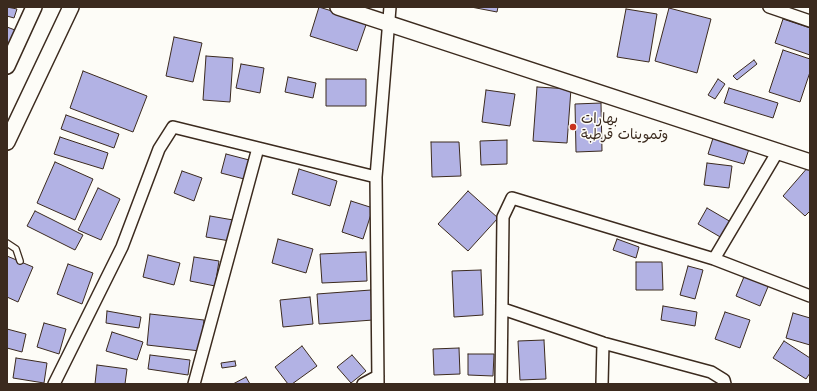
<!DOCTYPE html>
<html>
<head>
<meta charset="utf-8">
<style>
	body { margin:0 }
	#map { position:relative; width:817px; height:391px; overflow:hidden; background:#fdfcf7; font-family:Mali,sans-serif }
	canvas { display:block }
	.frame { position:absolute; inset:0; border:8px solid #3b2a1e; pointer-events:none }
</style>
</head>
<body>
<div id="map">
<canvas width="817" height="391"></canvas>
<div class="frame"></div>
</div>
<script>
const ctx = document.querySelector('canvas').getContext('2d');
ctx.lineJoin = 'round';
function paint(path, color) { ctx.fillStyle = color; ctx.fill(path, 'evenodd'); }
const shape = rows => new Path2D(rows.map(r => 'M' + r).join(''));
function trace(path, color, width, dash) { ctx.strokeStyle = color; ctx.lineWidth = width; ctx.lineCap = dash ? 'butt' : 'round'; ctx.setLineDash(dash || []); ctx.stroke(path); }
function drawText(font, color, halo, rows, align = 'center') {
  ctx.font = font + ' Mali,"Playpen Sans Arabic",sans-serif'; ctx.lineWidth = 3; ctx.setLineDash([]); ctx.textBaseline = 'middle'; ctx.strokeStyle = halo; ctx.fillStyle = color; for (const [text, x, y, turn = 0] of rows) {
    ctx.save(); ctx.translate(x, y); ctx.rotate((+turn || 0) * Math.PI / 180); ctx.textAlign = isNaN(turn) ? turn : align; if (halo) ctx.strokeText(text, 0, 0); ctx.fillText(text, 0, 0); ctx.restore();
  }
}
const building = shape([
	[7,7,17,9,14,18,7,16,7,7],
	[319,7,367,22,357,51,310,36,319,7],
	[471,7,498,7,497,12,471,7],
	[669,8,711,19,697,73,655,61,669,8],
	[626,9,657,14,649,62,617,57,626,9],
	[783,19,810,28,810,55,775,43,783,19],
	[7,27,15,30,7,50,7,27],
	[174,37,202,43,193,82,166,76,174,37],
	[783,50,810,59,810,72,800,102,769,92,783,50],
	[206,56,233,58,230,102,203,100,206,56],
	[754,60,757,64,737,80,733,76,754,60],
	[241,64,264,68,260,93,236,88,241,64],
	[83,71,147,96,133,132,70,108,83,71],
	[288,77,316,83,313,98,285,92,288,77],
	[326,79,366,79,366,106,326,106,326,79],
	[718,79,725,84,715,99,708,95,718,79],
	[537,87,571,89,567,143,533,141,537,87],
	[729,88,778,103,773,118,724,103,729,88],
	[486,90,515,94,510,126,482,122,486,90],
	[601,103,602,151,576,152,575,104,601,103],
	[66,115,119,134,114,148,61,129,66,115],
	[714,135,750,146,744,164,708,154,714,135],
	[60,137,108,153,103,169,54,154,60,137],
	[507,140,507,164,481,165,480,141,507,140],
	[431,142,459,142,461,176,432,177,431,142],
	[226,154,253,161,248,180,221,173,226,154],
	[55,162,93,179,75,220,37,203,55,162],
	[707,163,732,166,729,188,704,185,707,163],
	[809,166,810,167,810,211,805,216,783,196,809,166],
	[299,169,337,181,330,206,292,194,299,169],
	[182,171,202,178,194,201,174,193,182,171],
	[98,188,120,199,101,240,78,230,98,188],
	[468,191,498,218,468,251,438,224,468,191],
	[351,201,373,208,363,239,342,232,351,201],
	[707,208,731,222,722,238,698,224,707,208],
	[35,211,83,235,75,250,27,226,35,211],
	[210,216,239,221,236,242,206,237,210,216],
	[278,239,313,249,306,273,272,263,278,239],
	[617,239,639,247,636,258,613,250,617,239],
	[366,252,367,281,322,283,320,254,366,252],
	[148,255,180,263,174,285,143,277,148,255],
	[7,256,33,267,18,302,7,297,7,256],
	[194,257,219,261,215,286,190,281,194,257],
	[636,262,662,262,663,290,636,290,636,262],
	[68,264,93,273,82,304,57,294,68,264],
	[688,266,703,270,695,299,680,295,688,266],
	[481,270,483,315,454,317,452,271,481,270],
	[746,272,770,282,760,306,736,296,746,272],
	[371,290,373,320,319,324,317,294,371,290],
	[310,297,313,324,283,327,280,300,310,297],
	[663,306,697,312,695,326,661,320,663,306],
	[107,311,141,317,139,328,106,323,107,311],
	[725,312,750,320,740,348,715,339,725,312],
	[793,313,810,318,810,345,786,338,793,313],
	[150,314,204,320,200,351,147,345,150,314],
	[44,323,66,329,59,354,37,347,44,323],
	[7,329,26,334,22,352,7,348,7,329],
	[112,332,143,342,137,360,106,351,112,332],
	[544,340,546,379,520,380,518,341,544,340],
	[784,341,810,358,810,373,806,379,773,358,784,341],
	[302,346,317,366,292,384,288,384,275,367,302,346],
	[459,348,460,374,434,375,433,349,459,348],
	[468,354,494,354,493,376,468,375,468,354],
	[150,355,190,360,188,375,148,369,150,355],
	[352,355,366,371,351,383,337,367,352,355],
	[16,358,47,363,44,383,13,378,16,358],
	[235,361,236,366,222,368,221,363,235,361],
	[97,365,127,369,125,384,95,384,97,365],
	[246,377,250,384,233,384,246,377]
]);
const lane = shape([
	[7,243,16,249,20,261]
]);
const street = shape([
	[769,7,810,21],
	[714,259,778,151],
	[503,309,603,343,711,372,724,380,725,384],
	[54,384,122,247,159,149,173,127,376,177],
	[194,384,258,148],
	[363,384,378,376],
	[378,384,376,177,390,7],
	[501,384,503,217,512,198,714,259,810,296],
	[602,384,603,343]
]);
const secondary = shape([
	[338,7,810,162],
	[7,66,34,7],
	[7,142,71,7]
]);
const markers = [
	[573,127,4,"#c8321e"]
];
const poiNames = [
	["بهارات",581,119],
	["وتموينات قرطبة",581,135]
];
paint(building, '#b2b2e4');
trace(building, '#3b2a1e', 1);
trace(lane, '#3b2a1e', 8);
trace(street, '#3b2a1e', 14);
trace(secondary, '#3b2a1e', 18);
trace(lane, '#fdfcf7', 5.5);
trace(street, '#fdfcf7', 11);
trace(secondary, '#fdfcf7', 15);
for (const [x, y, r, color] of markers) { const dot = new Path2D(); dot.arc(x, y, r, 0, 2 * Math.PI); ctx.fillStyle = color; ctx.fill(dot); trace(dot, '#fdfcf7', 1.5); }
drawText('14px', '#3b2a1e', '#fdfcf7', poiNames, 'left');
</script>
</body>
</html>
